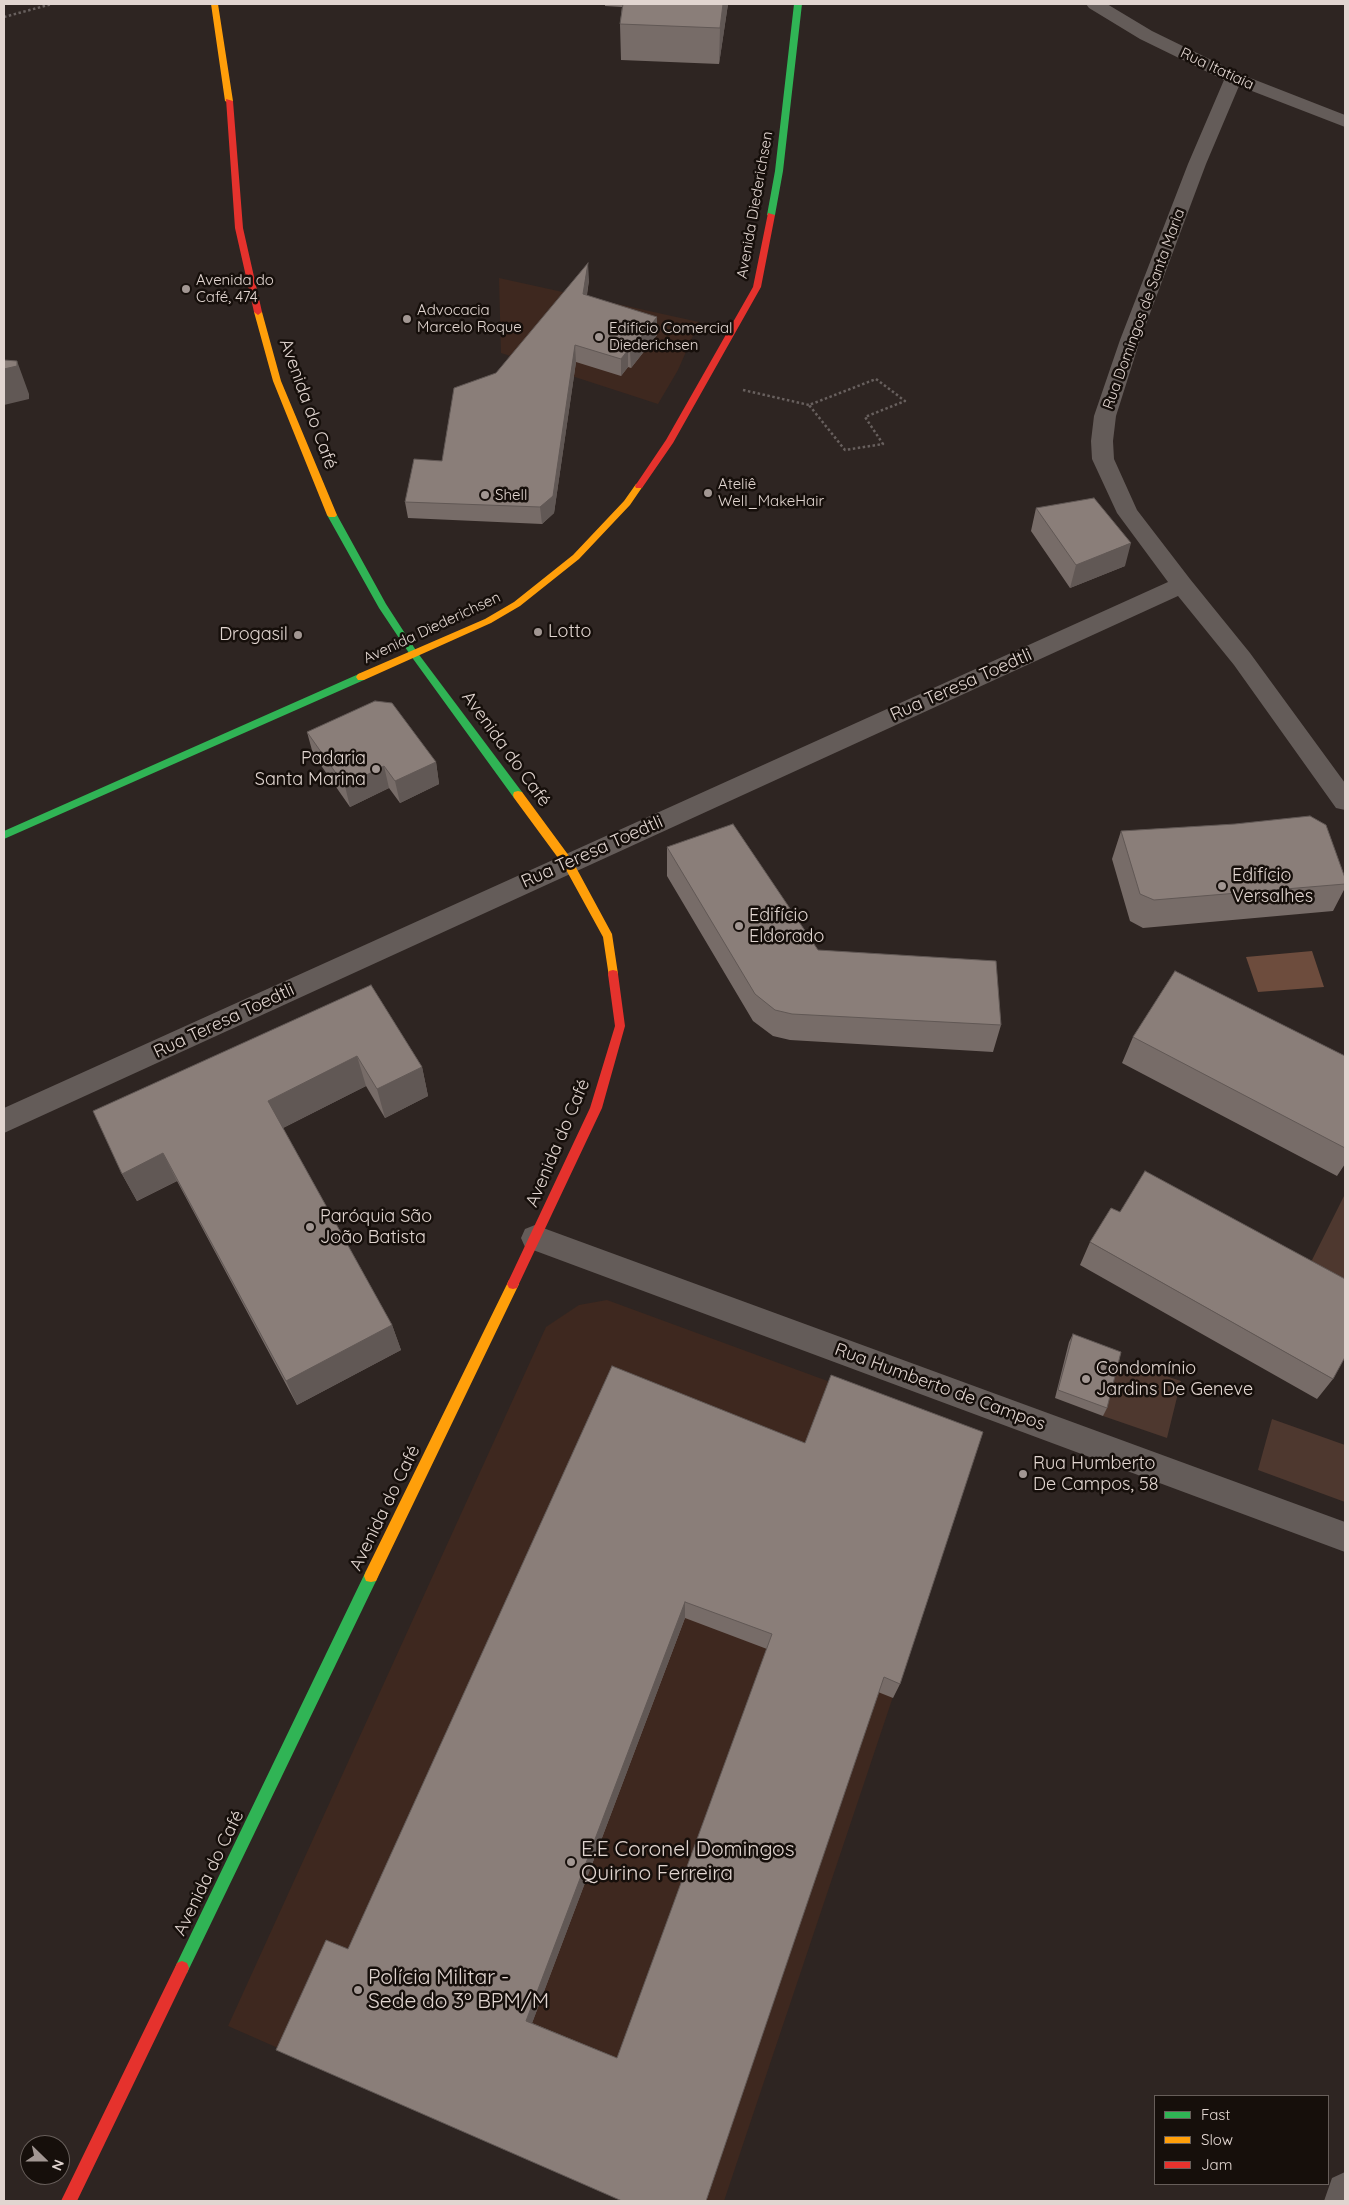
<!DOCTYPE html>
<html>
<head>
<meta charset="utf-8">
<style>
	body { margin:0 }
	#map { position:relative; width:1349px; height:2205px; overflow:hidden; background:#2e2522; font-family:Quicksand,sans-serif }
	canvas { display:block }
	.frame { position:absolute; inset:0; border:5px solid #e1d5d0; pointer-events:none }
	.legend { position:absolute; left:1154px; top:2095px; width:175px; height:90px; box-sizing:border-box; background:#160f0b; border:1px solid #675e5a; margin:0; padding:6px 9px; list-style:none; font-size:15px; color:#e1d5d0 }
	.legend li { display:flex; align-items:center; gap:10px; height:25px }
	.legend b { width:25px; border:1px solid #675e5a }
	.north { position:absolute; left:20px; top:2135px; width:50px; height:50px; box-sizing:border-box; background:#160f0b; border:1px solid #675e5a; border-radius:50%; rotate:112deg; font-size:14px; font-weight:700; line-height:20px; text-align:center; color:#e1d5d0 }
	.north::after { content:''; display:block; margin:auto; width:18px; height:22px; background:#a29793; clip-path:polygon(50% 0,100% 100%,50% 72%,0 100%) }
</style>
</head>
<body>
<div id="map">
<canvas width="1349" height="2205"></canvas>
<div class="frame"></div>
<ul class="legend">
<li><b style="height:6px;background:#30b455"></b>Fast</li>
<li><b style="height:6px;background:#ff9f0a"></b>Slow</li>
<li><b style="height:6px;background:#e5322d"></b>Jam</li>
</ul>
<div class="north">N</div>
</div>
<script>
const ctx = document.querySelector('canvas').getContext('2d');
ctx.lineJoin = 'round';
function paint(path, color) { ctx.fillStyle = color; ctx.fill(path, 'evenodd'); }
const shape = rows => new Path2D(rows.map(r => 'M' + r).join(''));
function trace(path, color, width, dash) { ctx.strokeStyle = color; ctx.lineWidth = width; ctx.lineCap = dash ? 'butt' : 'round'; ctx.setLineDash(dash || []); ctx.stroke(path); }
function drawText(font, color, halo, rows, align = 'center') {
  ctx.font = font + ' Quicksand,sans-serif'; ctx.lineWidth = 5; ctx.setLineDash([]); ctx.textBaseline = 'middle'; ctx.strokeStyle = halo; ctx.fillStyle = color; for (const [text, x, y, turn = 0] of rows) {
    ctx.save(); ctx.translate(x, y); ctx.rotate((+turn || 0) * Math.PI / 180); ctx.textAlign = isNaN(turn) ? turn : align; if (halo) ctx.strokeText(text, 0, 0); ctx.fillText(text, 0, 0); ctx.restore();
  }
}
const built = shape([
	[499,278,699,322,678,370,658,404,501,353],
	[607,1300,980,1437,724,2201,626,2201,228,2026,546,1327,579,1305]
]);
const green = shape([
	[1345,1194,1345,1288,1308,1268],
	[1117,1360,1181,1381,1167,1438,1103,1416],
	[1272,1419,1345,1445,1345,1502,1258,1470]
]);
const water = shape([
	[1312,951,1324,987,1258,992,1246,957]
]);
const path = shape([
	[4,17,52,4],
	[876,379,905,401,865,417,883,444,845,450,809,405,876,379],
	[743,390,809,405]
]);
const street = shape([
	[1086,4,1107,4,1152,31,1240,74,1345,115,1345,127,1239,86,1206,164,1140,340,1116,416,1113,441,1114,459,1137,510,1190,579,1250,653,1345,783,1345,810,1336,808,1234,665,1178,596,4,1133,4,1108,1168,582,1117,513,1092,459,1091,441,1094,416,1120,340,1188,164,1224,80,1140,39,1089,8,1086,4],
	[535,1225,1345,1522,1345,1552,525,1247,521,1238,525,1229,535,1225],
	[1345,2172,1345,2201,1324,2201,1332,2178,1345,2172]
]);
const fast = shape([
	[794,4,802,4,783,171,775,215,771,217,767,215,775,171,794,4],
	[332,512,337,515,386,604,417,652,522,792,523,795,522,798,514,798,411,656,379,608,327,515,332,512],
	[361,673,366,677,364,680,4,839,4,831,361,673],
	[371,1570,376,1571,378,1576,376,1581,187,1973,182,1975,177,1973,175,1968,177,1963,366,1571,371,1570]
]);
const slow = shape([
	[211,4,218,4,233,101,229,103,225,101,211,4],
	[258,309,262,312,281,381,337,515,335,517,329,517,327,515,273,381,254,312,258,309],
	[639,483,643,486,630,505,579,559,520,606,491,623,364,680,358,680,356,677,358,674,485,619,514,602,573,555,624,501,636,484,639,483],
	[518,791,522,792,572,860,612,934,618,974,617,977,609,977,603,937,564,866,514,798,513,795,514,792,518,791],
	[513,1279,517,1280,519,1284,376,1581,371,1582,366,1581,364,1576,366,1571,509,1280,513,1279]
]);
const jam = shape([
	[226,99,233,101,243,228,262,312,258,315,254,312,235,228,226,99],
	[768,213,775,215,761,287,673,443,642,488,636,488,635,486,666,440,753,287,768,213],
	[613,970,617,971,618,974,625,1026,602,1108,517,1288,513,1289,509,1288,507,1284,590,1108,615,1026,608,974,609,971,613,970],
	[182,1961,187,1963,189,1968,187,1973,77,2201,61,2201,177,1963,182,1961]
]);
const wall = shape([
	[605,4,728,4,719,64,621,60,620,24,622,7,605,6],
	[589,280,587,295,657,335,631,368,628,367,621,376,576,362,554,513,542,524,408,518,405,502,442,461,496,373],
	[1036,508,1125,566,1070,588,1031,531],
	[307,732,436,762,439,784,400,803,389,788,350,807,313,754],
	[1121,831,1345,878,1345,888,1333,911,1143,928,1130,921,1112,859],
	[667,847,818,950,1001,1025,993,1052,790,1040,773,1036,753,1021,667,876],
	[371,985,422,1067,428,1096,385,1118,366,1086,283,1128,392,1325,401,1350,297,1405,177,1181,137,1201,122,1174],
	[1133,1037,1345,1056,1345,1164,1337,1176,1122,1063],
	[1090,1242,1333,1379,1317,1399,1080,1265],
	[1073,1334,1107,1408,1103,1416,1055,1398,1069,1342],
	[612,1366,900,1684,893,1698,878,1692,706,2201,348,1949],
	[685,1618,767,1649,617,2058,532,2023]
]);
const shadedWall = shape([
	[723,4,728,4,719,64,720,28],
	[588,263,589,280,584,311,583,294],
	[657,317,657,335,631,368,630,351],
	[575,345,576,362,554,513,542,524,540,507],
	[628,350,628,367,621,376,621,359],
	[17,361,29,394,29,399,4,405,4,369],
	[1131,543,1125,566,1070,588,1076,565],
	[436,762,439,784,400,803,395,781],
	[384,766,389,788,350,807,345,786],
	[357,1056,366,1086,279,1130,268,1101],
	[422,1067,428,1096,385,1118,377,1089],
	[163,1153,177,1181,137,1201,122,1174],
	[392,1325,401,1350,297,1405,286,1381],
	[685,1602,685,1618,531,2026,526,2021]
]);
const building = shape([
	[623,4,723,4,720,28,620,24,623,4],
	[588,263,583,294,657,317,630,351,628,350,621,359,575,345,553,496,540,507,405,502,414,459,442,461,454,388,496,373,588,263],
	[4,360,17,361,17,366,4,369,4,360],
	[1094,498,1131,543,1076,565,1036,508,1094,498],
	[375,701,392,703,436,762,395,781,384,766,345,786,307,732,375,701],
	[1310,816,1326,825,1345,878,1345,884,1154,900,1140,894,1121,831,1235,824,1310,816],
	[733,824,818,950,996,961,1001,1025,792,1014,775,1010,755,994,667,847,733,824],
	[1175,971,1345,1056,1345,1148,1133,1037,1175,971],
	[371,985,422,1067,377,1089,357,1056,268,1101,392,1325,286,1381,163,1153,122,1174,93,1111,371,985],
	[1145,1171,1345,1279,1345,1357,1333,1379,1090,1242,1111,1208,1120,1212,1145,1171],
	[1073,1334,1121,1352,1107,1408,1058,1390,1073,1334],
	[612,1366,805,1443,831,1375,983,1432,900,1684,884,1677,706,2201,622,2201,276,2050,326,1940,348,1949,612,1366],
	[685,1602,772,1634,617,2058,526,2021,685,1602]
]);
const markers = [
	[186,289,5,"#a29793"],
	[407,319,5,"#a29793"],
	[599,337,5,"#a29793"],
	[708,493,5,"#a29793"],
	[485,495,5,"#a29793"],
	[538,632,5,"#a29793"],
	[298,635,5,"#a29793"],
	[376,769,5,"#a29793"],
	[1222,886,5,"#a29793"],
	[739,926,5,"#a29793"],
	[310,1227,5,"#a29793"],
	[1086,1379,5,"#a29793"],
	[1023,1474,5,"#a29793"],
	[571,1862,5,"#a29793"],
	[358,1990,5,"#a29793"]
];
const farStreetnames = [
	["Rua Itatiaia",1217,69,25],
	["Avenida Diederichsen",755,205,-80],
	["Rua Domingos de Santa Maria",1144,309,-70],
	["Avenida Diederichsen",432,628,-25]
];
const farPoinames = [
	["Avenida do",196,280],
	["Café, 474",196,297],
	["Advocacia",417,310],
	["Marcelo Roque",417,327],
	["Edificio Comercial",609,328],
	["Diederichsen",609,345],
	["Ateliê",718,484],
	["Well_MakeHair",718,501],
	["Shell",495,495]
];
const streetNames = [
	["Avenida do Café",308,404,70],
	["Rua Teresa Toedtli",961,685,-24],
	["Avenida do Café",506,749,54],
	["Rua Teresa Toedtli",592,852,-24],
	["Rua Teresa Toedtli",224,1021,-25],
	["Avenida do Café",558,1143,-67],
	["Rua Humberto de Campos",940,1387,20],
	["Avenida do Café",385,1508,-64],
	["Avenida do Café",209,1873,-64]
];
const poiNames = [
	["Lotto",548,632],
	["Drogasil",288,635,"right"],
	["Padaria",366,759,"right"],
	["Santa Marina",366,780,"right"],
	["Edifício",1232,876],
	["Versalhes",1232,897],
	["Edifício",749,916],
	["Eldorado",749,937],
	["Paróquia São",320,1217],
	["João Batista",320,1238],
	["Condomínio",1096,1369],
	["Jardins De Geneve",1096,1390],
	["Rua Humberto",1033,1464],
	["De Campos, 58",1033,1485]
];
const nearPoinames = [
	["E.E Coronel Domingos",581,1850],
	["Quirino Ferreira",581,1874],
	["Polícia Militar -",368,1978],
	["Sede do 3º BPM/M",368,2002]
];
paint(built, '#3e281f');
paint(green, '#4e382f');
paint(water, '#6d4c3d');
trace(path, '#68605e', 2.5, [2.5, 2.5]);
paint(street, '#645c59');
paint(fast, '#30b455');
paint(slow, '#ff9f0a');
paint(jam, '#e5322d');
paint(wall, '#776c68');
paint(shadedWall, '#615855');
paint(building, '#8a7e79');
trace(building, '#615855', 1);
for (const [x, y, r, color] of markers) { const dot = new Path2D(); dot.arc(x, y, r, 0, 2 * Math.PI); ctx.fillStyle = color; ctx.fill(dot); trace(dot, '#160f0b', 2); }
drawText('15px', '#e1d5d0', '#160f0b', farStreetnames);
drawText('15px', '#e1d5d0', '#160f0b', farPoinames, 'left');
drawText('18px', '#e1d5d0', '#160f0b', streetNames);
drawText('18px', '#e1d5d0', '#160f0b', poiNames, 'left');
drawText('21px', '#e1d5d0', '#160f0b', nearPoinames, 'left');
</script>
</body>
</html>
